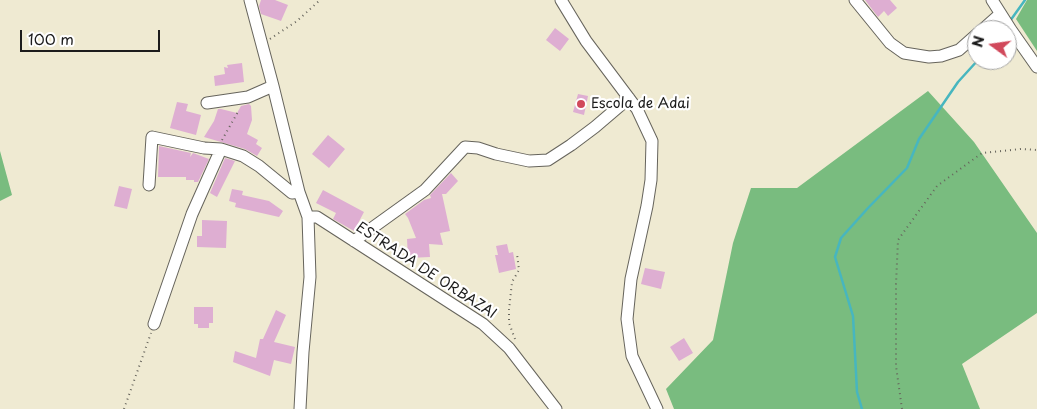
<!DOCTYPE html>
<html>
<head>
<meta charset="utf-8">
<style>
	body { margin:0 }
	#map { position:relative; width:1037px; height:409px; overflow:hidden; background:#efead2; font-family:"Playpen Sans",sans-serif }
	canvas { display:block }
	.north { position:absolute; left:967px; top:20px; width:50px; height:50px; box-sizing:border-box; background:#fff; border:1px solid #a4a4a4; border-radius:50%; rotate:284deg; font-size:14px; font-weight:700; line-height:20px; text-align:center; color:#1c1c1c }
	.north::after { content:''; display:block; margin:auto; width:18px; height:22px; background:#d1495b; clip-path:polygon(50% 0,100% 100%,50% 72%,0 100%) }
	.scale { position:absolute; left:20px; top:30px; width:140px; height:22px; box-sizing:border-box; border:2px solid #1c1c1c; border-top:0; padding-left:6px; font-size:15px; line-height:18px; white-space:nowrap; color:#1c1c1c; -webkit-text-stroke:4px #fff; paint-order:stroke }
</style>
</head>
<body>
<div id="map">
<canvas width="1037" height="409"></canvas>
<div class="north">N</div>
<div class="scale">100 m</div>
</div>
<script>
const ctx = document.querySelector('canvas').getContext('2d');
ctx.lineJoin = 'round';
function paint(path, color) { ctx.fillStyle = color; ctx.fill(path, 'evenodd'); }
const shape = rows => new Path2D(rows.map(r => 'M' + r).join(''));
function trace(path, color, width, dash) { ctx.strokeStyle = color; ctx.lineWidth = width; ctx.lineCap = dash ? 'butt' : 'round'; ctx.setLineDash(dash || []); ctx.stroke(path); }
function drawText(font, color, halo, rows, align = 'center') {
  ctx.font = font + ' "Playpen Sans",sans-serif'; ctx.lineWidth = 4.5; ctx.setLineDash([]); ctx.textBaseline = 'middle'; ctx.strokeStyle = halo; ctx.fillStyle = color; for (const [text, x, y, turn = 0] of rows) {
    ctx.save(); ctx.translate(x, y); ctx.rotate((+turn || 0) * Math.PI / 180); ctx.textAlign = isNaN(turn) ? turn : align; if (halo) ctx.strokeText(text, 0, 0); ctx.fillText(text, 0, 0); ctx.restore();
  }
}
const forest = shape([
	[1027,0,1037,0,1037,51,1016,19],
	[928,91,974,142,1037,233,1037,313,962,364,980,409,674,409,666,389,713,340,733,243,751,188,797,188],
	[0,151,12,195,0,201]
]);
const stream = shape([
	[1010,21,1025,0],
	[862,409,857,392,853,316,835,257,841,238,868,208,907,168,919,139,958,82,978,60]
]);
const building = shape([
	[261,0,275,0,288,5,281,21,261,14,259,6],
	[865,0,890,0,897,8,888,16,884,11,878,17],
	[555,28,569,39,560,51,546,40],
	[242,63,244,82,215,86,214,76,225,74,224,67,228,68,227,65],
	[578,94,588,96,584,115,573,112],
	[177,102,188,104,186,111,201,115,196,135,170,128],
	[249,104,251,106,252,120,247,134,258,140,256,144,262,148,257,156,245,149,204,137,214,121,218,109,221,109,237,113,241,106],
	[328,135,345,149,329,168,312,154],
	[159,146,191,153,190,157,193,153,209,159,198,182,194,182,194,180,186,180,186,177,158,177],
	[225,158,235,161,217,197,210,193],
	[451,173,458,181,446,194,442,194,450,231,440,233,443,245,429,244,430,257,408,258,407,239,416,238,408,218,405,214,424,200,431,198,430,195],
	[119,186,132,189,127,209,114,206],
	[232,189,243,191,242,195,269,201,283,211,279,217,235,207,236,203,229,201],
	[323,190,364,212,354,231,333,219,336,213,316,203],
	[202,220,227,221,226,248,197,247,197,236,202,236],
	[507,244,509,253,513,252,516,269,499,273,495,255,498,255,496,246],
	[645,268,665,272,661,289,641,284],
	[194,307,213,307,213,323,209,323,209,328,198,328,198,324,194,324],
	[276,310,286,315,274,342,295,347,291,364,274,360,270,376,233,362,235,351,256,358,260,339,263,339],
	[684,338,693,353,679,361,670,347]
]);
const path = shape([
	[270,39,297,21,320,0],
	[222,140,239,110],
	[515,339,509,323,509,310,512,282,519,270,517,254],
	[124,409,151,333],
	[902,409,896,366,896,284,898,240,937,186,982,153,1021,149,1037,150]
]);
const minor = shape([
	[250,0,273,86,299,192,308,217,310,277,303,352,300,409],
	[561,0,586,41,637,109,652,141,651,180,647,206,631,279,627,319,632,356,657,409],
	[855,0,890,43,904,53,929,57,941,56,959,50,977,34],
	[992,0,1011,30,1037,67],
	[982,30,1000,14],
	[207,103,248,97,273,86],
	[149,185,152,137,204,148,221,149],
	[308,217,317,217,483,324,509,348,556,409],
	[354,241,425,190,465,147,478,148,496,154,529,161,548,160,571,145,595,127,629,98],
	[154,324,192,214,221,149,243,156,259,166,292,193,299,192]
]);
const markers = [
	[581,104,5,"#d1495b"]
];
const poiNames = [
	["Escola de Adai",591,104]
];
const streetNames = [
	["ESTRADA DE ORBAZAI",426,271,33]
];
paint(forest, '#79bc7f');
trace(stream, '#47b6bf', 2.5);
paint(building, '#deaed2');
trace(minor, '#66645c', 13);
trace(path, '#66645c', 2, [1, 4]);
trace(minor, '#fff', 11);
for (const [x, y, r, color] of markers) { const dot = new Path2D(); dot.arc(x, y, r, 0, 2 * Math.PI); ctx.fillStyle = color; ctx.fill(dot); trace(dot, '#fff', 2); }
drawText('14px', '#1c1c1c', '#fff', poiNames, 'left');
drawText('14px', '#1c1c1c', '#fff', streetNames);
</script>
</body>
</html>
